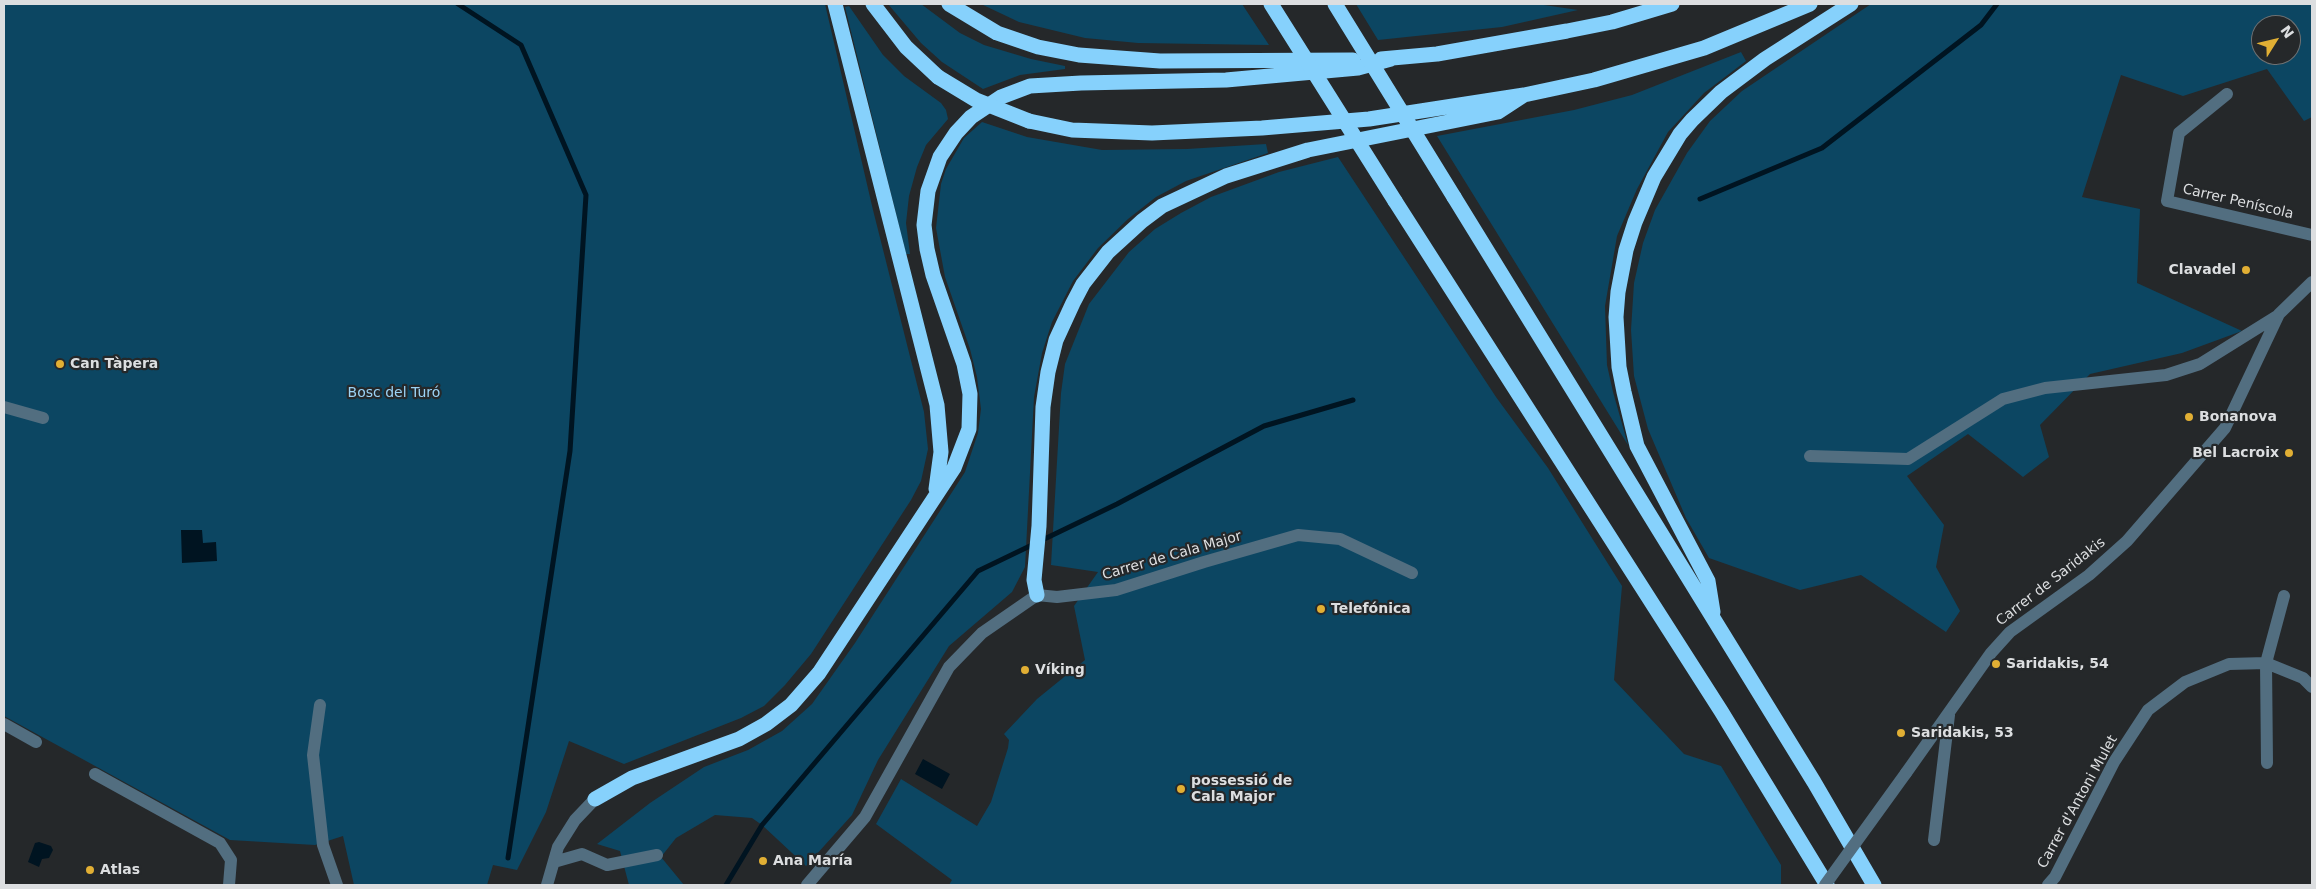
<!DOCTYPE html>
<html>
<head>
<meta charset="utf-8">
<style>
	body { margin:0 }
	#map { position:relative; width:2316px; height:889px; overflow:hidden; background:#25282a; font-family:"DejaVu Sans",sans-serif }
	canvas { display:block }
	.frame { position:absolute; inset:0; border:5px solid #dcdee0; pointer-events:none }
	.north { position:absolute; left:2251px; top:15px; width:50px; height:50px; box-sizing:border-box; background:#25282a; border:1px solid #6e7173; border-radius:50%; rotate:54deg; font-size:14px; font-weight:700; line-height:20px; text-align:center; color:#dcdee0 }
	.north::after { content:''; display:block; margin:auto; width:18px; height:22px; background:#e1af34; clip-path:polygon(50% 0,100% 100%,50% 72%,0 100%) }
</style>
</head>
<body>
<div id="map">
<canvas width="2316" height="889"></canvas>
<div class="frame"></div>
<div class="north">N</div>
</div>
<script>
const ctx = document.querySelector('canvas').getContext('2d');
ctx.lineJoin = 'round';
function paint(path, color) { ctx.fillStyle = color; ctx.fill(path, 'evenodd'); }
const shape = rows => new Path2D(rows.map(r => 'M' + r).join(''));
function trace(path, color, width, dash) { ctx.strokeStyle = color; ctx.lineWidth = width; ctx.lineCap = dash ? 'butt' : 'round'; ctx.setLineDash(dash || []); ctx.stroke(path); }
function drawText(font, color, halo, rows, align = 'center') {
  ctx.font = font + ' "DejaVu Sans",sans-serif'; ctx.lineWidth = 4.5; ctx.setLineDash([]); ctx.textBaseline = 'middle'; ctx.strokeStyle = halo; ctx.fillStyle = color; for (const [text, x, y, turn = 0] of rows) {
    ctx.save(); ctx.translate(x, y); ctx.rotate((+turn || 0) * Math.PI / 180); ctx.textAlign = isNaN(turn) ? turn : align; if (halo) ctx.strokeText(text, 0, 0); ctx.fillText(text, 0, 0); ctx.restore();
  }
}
const green = shape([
	[4,4,825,4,873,210,924,412,928,449,921,481,911,500,811,654,785,685,764,706,741,718,624,764,569,741,546,812,517,870,493,865,487,885,354,885,343,836,315,845,230,840,4,716],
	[888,4,921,4,960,33,984,45,1031,59,1065,66,1065,69,1020,75,983,89,942,62,921,43],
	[981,4,1242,4,1269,45,1138,43,1085,38,1019,22],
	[1356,4,1537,4,1578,10,1502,27,1378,40],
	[1871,4,2312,4,2312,117,2304,121,2267,69,2183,96,2121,75,2082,197,2140,209,2137,283,2242,331,2182,353,2090,374,2040,425,2049,457,2023,477,1968,434,1907,476,1944,525,1936,567,1960,611,1946,632,1861,575,1800,590,1709,558,1686,518,1648,429,1634,376,1631,330,1634,283,1643,243,1655,210,1687,153,1710,121,1742,91],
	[2261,25,2291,25,2291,55,2261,55],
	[849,6,883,55,904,76,941,103,946,110,948,119,926,145,917,167,909,196,906,223,910,254,906,254,845,7],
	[1741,52,1746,61,1704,93,1668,132,1637,189,1617,236,1605,306,1606,336,1607,365,1613,392,1628,445,1437,136,1574,110,1632,95],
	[982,122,1027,137,1102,150,1187,149,1266,144,1268,153,1186,181,1156,197,1128,219,1098,248,1073,281,1052,322,1042,353,1034,397,1025,567,1012,592,949,646,878,760,852,815,806,866,762,825,752,818,715,815,676,838,661,857,684,885,629,885,620,851,597,844,650,803,704,767,748,750,782,731,812,704,855,643,965,472,978,433,981,409,977,377,970,349,945,277,936,228,941,184,946,169,964,138],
	[1338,157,1496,397,1548,468,1622,586,1614,680,1684,754,1721,766,1781,865,1781,885,949,885,952,880,876,824,901,779,977,826,991,802,1008,748,1009,740,1004,734,1037,699,1085,660,1074,606,1098,572,1051,565,1061,393,1065,364,1089,304,1129,252,1155,229,1181,213,1211,197,1279,172]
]);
const water = shape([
	[181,530,202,530,203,543,216,542,217,561,182,563],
	[923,759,950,774,942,789,915,774],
	[39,842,51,846,53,850,49,858,42,859,39,867,28,862,35,843]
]);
const stream = shape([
	[458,4,521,45,586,195,570,451,508,858],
	[1700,199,1822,148,1981,25,1997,4],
	[726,885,762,825,978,571,1117,504,1264,426,1353,400]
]);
const minor = shape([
	[2227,94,2179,133,2167,201,2312,235],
	[4,407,43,418],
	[1810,456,1908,459,2003,399,2045,388,2166,375,2200,364,2277,316],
	[320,705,313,755,323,845,337,885],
	[4,724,36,742],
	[2267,763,2266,663,2284,596],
	[1906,773,1991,653,2010,632,2089,575,2127,541,2225,428,2279,314,2312,282],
	[95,774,220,843,231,860,229,885],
	[1934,840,1949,715],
	[554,862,582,854,607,865,657,855],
	[547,885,558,847,575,820,595,799],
	[807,885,865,817,949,667,982,633,1037,595,1057,597,1116,590,1204,562,1298,535,1340,539,1412,573],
	[2048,885,2055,877,2114,762,2148,710,2185,682,2229,664,2266,663,2303,678,2312,687]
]);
const highway = shape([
	[835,4,937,405,941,452,936,489],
	[873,4,906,47,938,77],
	[949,4,997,33,1038,47,1079,55,1160,61,1353,60],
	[1381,59,1437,54,1567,31,1612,22,1672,4],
	[1029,121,1072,130,1152,133,1262,128,1369,119,1524,95,1594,80,1704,48,1810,4],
	[1454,197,1814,782,1874,885],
	[1395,201,1721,711,1827,885],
	[1037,595,1034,580,1039,526,1043,407,1048,372,1056,340,1073,303,1083,284,1108,252,1142,221,1162,206,1226,176,1308,150,1498,112,1524,95],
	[1713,612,1708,581,1637,446,1624,392,1619,367,1616,317,1618,292,1626,250,1635,222,1654,177,1680,134,1692,120,1721,92,1765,59,1851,4],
	[595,799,632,778,739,739,766,724,791,705,819,673,954,468,969,429,970,394,964,364,933,275,927,249,924,225,928,191,940,157,956,133,971,117,1001,97,1030,86,1081,83,1226,80,1358,68,1391,59]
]);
const minorBridge = shape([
	[1825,885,1906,773]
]);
const highwayBridge = shape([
	[1271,4,1395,201],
	[1335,4,1454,197],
	[938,77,976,100,1029,121]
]);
const markers = [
	[2246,270,5,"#e1af34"],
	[60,364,5,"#e1af34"],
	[2189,417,5,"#e1af34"],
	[2289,453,5,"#e1af34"],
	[1321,609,5,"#e1af34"],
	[1996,664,5,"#e1af34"],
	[1025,670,5,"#e1af34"],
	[1901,733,5,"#e1af34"],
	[1181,789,5,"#e1af34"],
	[763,861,5,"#e1af34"],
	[90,870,5,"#e1af34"]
];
const streetNames = [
	["Carrer Peníscola",2238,202,13],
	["Carrer de Cala Major",1172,556,-16],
	["Carrer de Saridakis",2051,582,-38],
	["Carrer d'Antoni Mulet",2078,802,-61]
];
const poiNames = [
	["Clavadel",2236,270,"right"],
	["Can Tàpera",70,364],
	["Bonanova",2199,417],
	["Bel Lacroix",2279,453,"right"],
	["Telefónica",1331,609],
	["Saridakis, 54",2006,664],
	["Víking",1035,670],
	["Saridakis, 53",1911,733],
	["possessió de",1191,781],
	["Cala Major",1191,797],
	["Ana María",773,861],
	["Atlas",100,870]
];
const parkNames = [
	["Bosc del Turó",394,393]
];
paint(green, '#0c4662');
paint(water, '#001421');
trace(stream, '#001421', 5);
trace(minor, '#526e80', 12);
trace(highway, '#86d1fc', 15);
trace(minorBridge, '#526e80', 12);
trace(highwayBridge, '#86d1fc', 15);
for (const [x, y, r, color] of markers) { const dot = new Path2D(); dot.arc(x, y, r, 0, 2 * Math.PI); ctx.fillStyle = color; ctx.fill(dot); trace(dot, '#25282a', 2); }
drawText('14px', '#dcdee0', '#25282a', streetNames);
drawText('bold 14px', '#dcdee0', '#25282a', poiNames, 'left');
drawText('14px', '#9bd3f6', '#25282a', parkNames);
</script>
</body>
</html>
